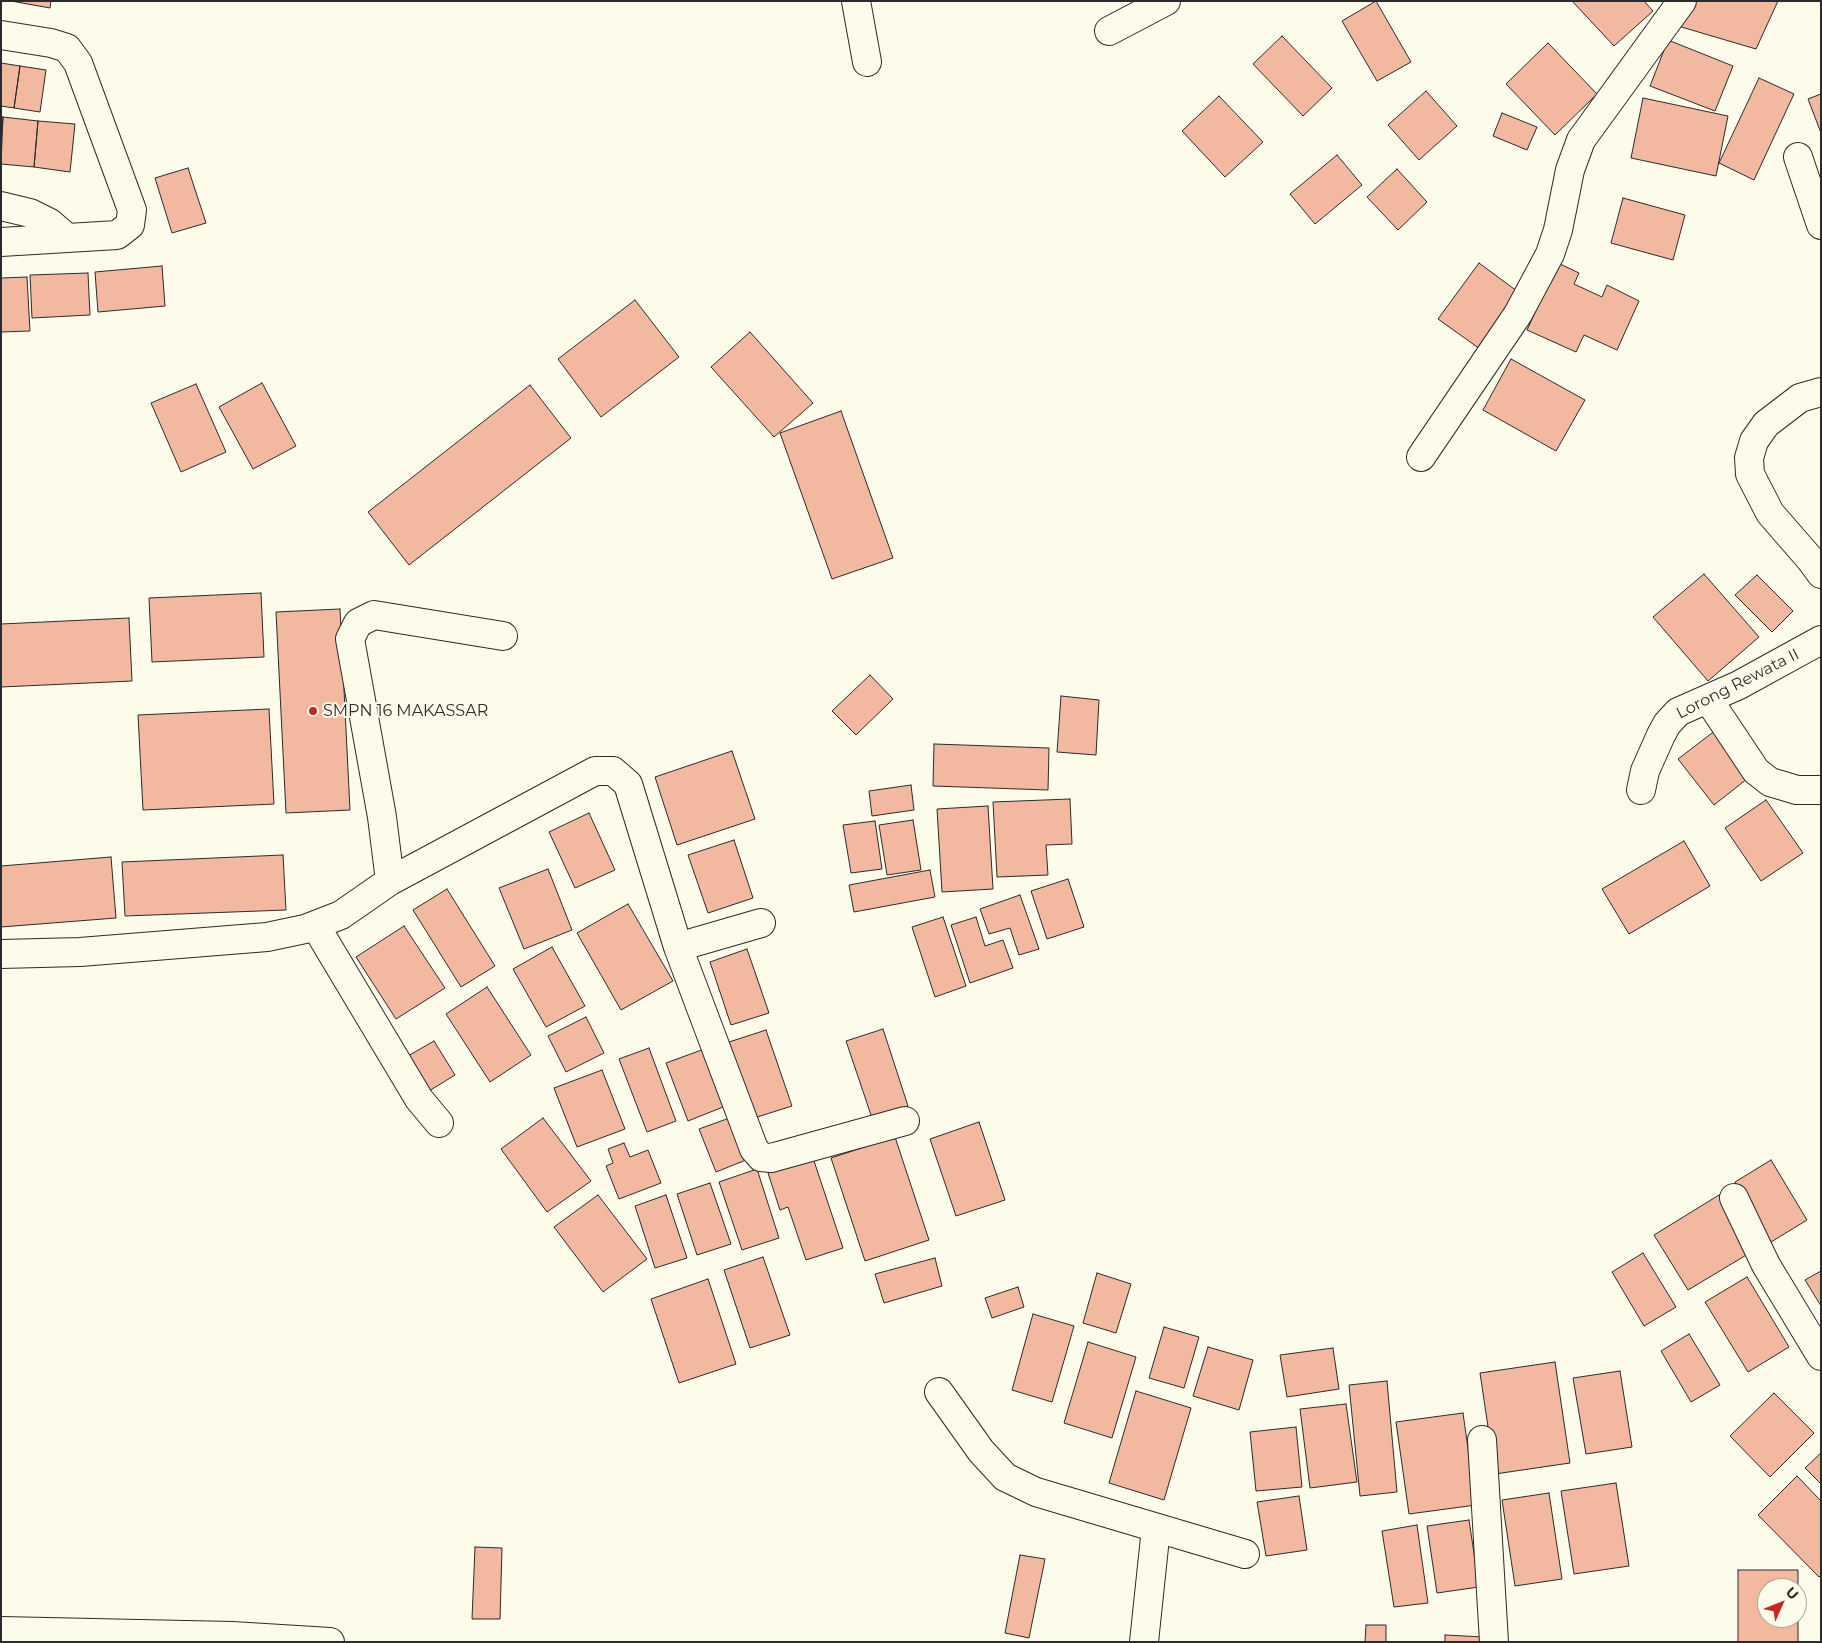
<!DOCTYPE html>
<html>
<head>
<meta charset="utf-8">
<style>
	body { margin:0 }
	#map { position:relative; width:1822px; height:1643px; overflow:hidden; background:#fdfbea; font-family:Montserrat,sans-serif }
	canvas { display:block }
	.frame { position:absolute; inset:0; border:2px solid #2b2b2b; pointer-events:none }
	.north { position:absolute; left:1757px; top:1578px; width:50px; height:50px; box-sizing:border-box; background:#fdfbea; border:1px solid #a9a89e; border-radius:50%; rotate:46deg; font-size:14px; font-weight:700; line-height:20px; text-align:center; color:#2b2b2b }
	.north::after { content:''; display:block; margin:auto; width:18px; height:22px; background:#c62828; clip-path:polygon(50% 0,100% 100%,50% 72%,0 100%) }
</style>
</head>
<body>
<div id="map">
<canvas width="1822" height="1643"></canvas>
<div class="frame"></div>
<div class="north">U</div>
</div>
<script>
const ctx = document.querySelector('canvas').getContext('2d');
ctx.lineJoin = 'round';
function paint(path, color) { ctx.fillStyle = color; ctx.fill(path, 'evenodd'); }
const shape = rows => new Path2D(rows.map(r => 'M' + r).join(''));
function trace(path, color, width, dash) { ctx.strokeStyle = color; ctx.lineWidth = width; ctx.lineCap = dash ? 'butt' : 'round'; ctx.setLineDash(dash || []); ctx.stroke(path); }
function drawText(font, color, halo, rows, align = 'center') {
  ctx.font = font + ' Montserrat,sans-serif'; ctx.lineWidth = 4; ctx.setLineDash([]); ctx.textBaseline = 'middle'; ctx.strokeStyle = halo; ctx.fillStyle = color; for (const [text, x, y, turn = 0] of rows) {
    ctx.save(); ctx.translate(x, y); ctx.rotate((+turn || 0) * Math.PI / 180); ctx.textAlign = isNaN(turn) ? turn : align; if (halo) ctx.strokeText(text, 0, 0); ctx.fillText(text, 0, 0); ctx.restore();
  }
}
const building = shape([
	[11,1,51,1,50,8,11,1],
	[1376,1,1411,62,1377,81,1342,21,1376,1],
	[1572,1,1644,1,1653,11,1614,46,1572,1],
	[1696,1,1778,1,1756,49,1678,26,1696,1],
	[1282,36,1332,88,1303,116,1253,64,1282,36],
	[1668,40,1733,66,1715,111,1650,86,1668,40],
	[1548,43,1597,94,1555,135,1506,84,1548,43],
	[1,63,20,66,14,108,1,106,1,63],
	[20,66,46,70,40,112,14,108,20,66],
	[1759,78,1794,94,1754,180,1719,163,1759,78],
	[1426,91,1457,126,1419,160,1388,125,1426,91],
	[1821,94,1821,133,1808,99,1821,94],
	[1219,96,1263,142,1225,177,1182,131,1219,96],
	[1643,98,1728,116,1716,176,1631,158,1643,98],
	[1502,113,1537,127,1527,150,1493,136,1502,113],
	[1,117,3,117,1,142,1,117],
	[3,117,38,121,34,167,1,164,3,117],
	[38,121,75,124,70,172,34,167,38,121],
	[1337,155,1362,185,1315,224,1290,194,1337,155],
	[188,168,206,223,172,233,155,178,188,168],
	[1397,169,1427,202,1398,230,1367,197,1397,169],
	[1623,198,1685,215,1673,260,1611,243,1623,198],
	[1479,263,1521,294,1480,349,1438,319,1479,263],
	[1558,263,1579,273,1574,284,1602,297,1607,285,1639,301,1617,350,1584,335,1576,352,1527,330,1558,263],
	[162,266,165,306,98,312,95,272,162,266],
	[88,273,90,315,32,318,30,275,88,273],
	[27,277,30,331,1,332,1,278,27,277],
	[635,300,679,357,601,417,558,359,635,300],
	[750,332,813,403,774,437,711,367,750,332],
	[1511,359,1585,400,1556,451,1483,410,1511,359],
	[262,383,296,446,253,469,219,407,262,383],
	[196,384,226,452,181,472,151,403,196,384],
	[530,385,571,438,409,565,368,512,530,385],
	[841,411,893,558,832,579,780,433,841,411],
	[1704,574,1759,637,1708,681,1653,617,1704,574],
	[1757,575,1793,611,1772,632,1735,595,1757,575],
	[261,593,264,657,152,662,149,598,261,593],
	[340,609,350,810,286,813,276,612,340,609],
	[129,618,132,681,1,687,1,624,129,618],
	[870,675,893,699,856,735,832,711,870,675],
	[1061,696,1099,700,1096,755,1057,752,1061,696],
	[269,709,274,804,143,810,138,715,269,709],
	[1716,730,1752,775,1714,805,1678,759,1716,730],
	[934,744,1049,748,1048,790,933,786,934,744],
	[732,751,755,819,677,845,655,777,732,751],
	[911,785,914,810,872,816,869,791,911,785],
	[1070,799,1072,844,1046,845,1048,875,997,877,993,802,1070,799],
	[1766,800,1803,853,1761,881,1725,828,1766,800],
	[988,806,993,889,942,892,937,809,988,806],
	[589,813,615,870,575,888,549,832,589,813],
	[913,820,921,870,887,875,879,825,913,820],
	[875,821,882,869,851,873,843,825,875,821],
	[734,840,753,898,708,913,688,855,734,840],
	[1684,841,1710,886,1629,934,1602,889,1684,841],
	[283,855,286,910,125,916,122,862,283,855],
	[111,857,116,918,1,927,1,866,111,857],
	[548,869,572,930,524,949,499,888,548,869],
	[930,870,935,897,854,912,849,885,930,870],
	[1068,879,1084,927,1047,939,1031,891,1068,879],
	[447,889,495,966,461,987,413,910,447,889],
	[1020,895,1039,949,1019,955,1010,928,989,934,980,909,1020,895],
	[628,904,673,981,621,1010,577,933,628,904],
	[943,917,966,986,935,997,912,927,943,917],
	[976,917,985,946,1003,940,1013,968,970,983,951,925,976,917],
	[404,926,445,988,396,1019,356,957,404,926],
	[552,947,585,1006,546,1027,513,969,552,947],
	[747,949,769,1013,731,1025,710,962,747,949],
	[487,987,531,1055,490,1082,446,1014,487,987],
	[586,1017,604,1053,566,1072,548,1036,586,1017],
	[883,1029,908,1106,872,1118,846,1041,883,1029],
	[766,1030,792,1106,754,1118,729,1042,766,1030],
	[434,1041,455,1075,429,1091,408,1056,434,1041],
	[649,1048,676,1121,647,1132,619,1059,649,1048],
	[707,1048,728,1105,688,1121,666,1063,707,1048],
	[602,1070,625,1129,577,1147,554,1088,602,1070],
	[735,1116,751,1158,716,1172,699,1129,735,1116],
	[543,1118,591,1181,547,1212,501,1149,543,1118],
	[979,1122,1005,1200,956,1216,930,1139,979,1122],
	[895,1137,929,1240,865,1261,831,1158,895,1137],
	[624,1143,630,1157,648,1150,661,1183,619,1199,606,1166,613,1163,608,1149,624,1143],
	[813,1158,843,1248,806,1260,788,1207,780,1210,768,1173,813,1158],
	[1771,1160,1807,1220,1771,1242,1735,1182,1771,1160],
	[757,1169,779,1238,742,1250,719,1182,757,1169],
	[710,1183,731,1244,697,1255,677,1194,710,1183],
	[598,1195,647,1259,603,1292,554,1227,598,1195],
	[666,1195,687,1258,655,1268,635,1206,666,1195],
	[1719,1195,1753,1251,1688,1290,1654,1235,1719,1195],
	[1643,1253,1676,1307,1644,1326,1612,1272,1643,1253],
	[763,1257,790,1335,750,1348,724,1270,763,1257],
	[935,1258,942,1286,884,1303,875,1274,935,1258],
	[1821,1271,1821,1306,1805,1280,1821,1271],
	[1097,1273,1131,1284,1116,1333,1083,1323,1097,1273],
	[1747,1277,1789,1347,1748,1372,1705,1302,1747,1277],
	[708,1279,736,1364,679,1383,651,1299,708,1279],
	[1018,1287,1024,1307,992,1318,985,1298,1018,1287],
	[1033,1314,1074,1326,1052,1402,1012,1390,1033,1314],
	[1164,1327,1199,1337,1184,1388,1149,1378,1164,1327],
	[1689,1334,1720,1385,1691,1402,1661,1351,1689,1334],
	[1088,1342,1136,1357,1112,1438,1064,1423,1088,1342],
	[1208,1347,1253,1360,1239,1410,1193,1396,1208,1347],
	[1333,1348,1339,1389,1287,1397,1280,1355,1333,1348],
	[1555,1362,1570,1463,1495,1474,1480,1373,1555,1362],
	[1620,1371,1632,1447,1586,1454,1573,1378,1620,1371],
	[1387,1381,1397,1492,1360,1496,1349,1385,1387,1381],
	[1136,1391,1191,1408,1164,1500,1109,1483,1136,1391],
	[1774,1393,1814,1433,1770,1477,1730,1436,1774,1393],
	[1346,1404,1357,1482,1310,1488,1300,1409,1346,1404],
	[1463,1413,1476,1505,1409,1514,1396,1422,1463,1413],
	[1296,1427,1302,1487,1256,1491,1250,1432,1296,1427],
	[1821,1453,1821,1484,1805,1468,1821,1453],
	[1797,1476,1821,1501,1821,1575,1819,1577,1758,1515,1797,1476],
	[1616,1483,1629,1566,1574,1574,1561,1491,1616,1483],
	[1549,1493,1562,1579,1515,1586,1502,1500,1549,1493],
	[1299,1496,1307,1550,1266,1556,1257,1502,1299,1496],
	[1469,1520,1479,1587,1437,1593,1427,1526,1469,1520],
	[1417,1525,1428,1603,1394,1607,1382,1531,1417,1525],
	[475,1547,502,1548,500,1619,472,1619,475,1547],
	[1020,1555,1045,1559,1029,1638,1005,1633,1020,1555],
	[1738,1570,1798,1570,1798,1642,1738,1642,1738,1570],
	[1767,1588,1797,1588,1797,1618,1767,1618,1767,1588],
	[1366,1625,1386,1625,1386,1642,1365,1642,1366,1625],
	[1445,1635,1484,1637,1484,1642,1445,1642,1445,1635]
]);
const minor = shape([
	[856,1,867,62],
	[1109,31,1166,1],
	[1,35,51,43,67,48,78,63,132,210,130,225,117,235,1,242],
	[1798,157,1821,225],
	[1,206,30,213,50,223,65,236],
	[1821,392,1800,398,1766,424,1754,441,1749,458,1750,474,1770,513,1810,559,1821,574],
	[1421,457,1518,314,1550,254,1558,230,1570,170,1581,140,1682,1],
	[1708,699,1756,771,1770,782,1797,790,1821,790],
	[1641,790,1645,771,1661,735,1667,724,1678,712,1739,685,1821,640],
	[390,881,382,817,350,639,358,623,374,615,503,636],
	[315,925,419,1099,439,1123],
	[678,947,754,1149,761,1157,771,1158,905,1121],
	[1,954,80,952,267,937,305,929,341,915,390,881,595,771,613,771,628,784,678,947,761,923],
	[1734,1198,1766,1265,1821,1356],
	[939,1392,981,1451,1005,1477,1036,1492,1245,1554],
	[1482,1440,1494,1642],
	[1144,1642,1156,1528]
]);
const major = shape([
	[1,1631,232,1636,330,1642]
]);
const markers = [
	[313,711,5,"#c62828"]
];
const streetNames = [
	["Lorong Rewata II",1738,684,-27]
];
const poiNames = [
	["SMPN 16 MAKASSAR",323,711]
];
paint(building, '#f2b8a0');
trace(building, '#2b2b2b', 1);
trace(minor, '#2b2b2b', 30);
trace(major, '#2b2b2b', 30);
trace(minor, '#fdfbea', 28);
trace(major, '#fdfbea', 28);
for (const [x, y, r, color] of markers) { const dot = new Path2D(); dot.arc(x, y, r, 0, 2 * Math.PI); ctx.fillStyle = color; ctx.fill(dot); trace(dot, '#fdfbea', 2); }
drawText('16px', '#2b2b2b', '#fdfbea', streetNames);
drawText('16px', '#2b2b2b', '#fdfbea', poiNames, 'left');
</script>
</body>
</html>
